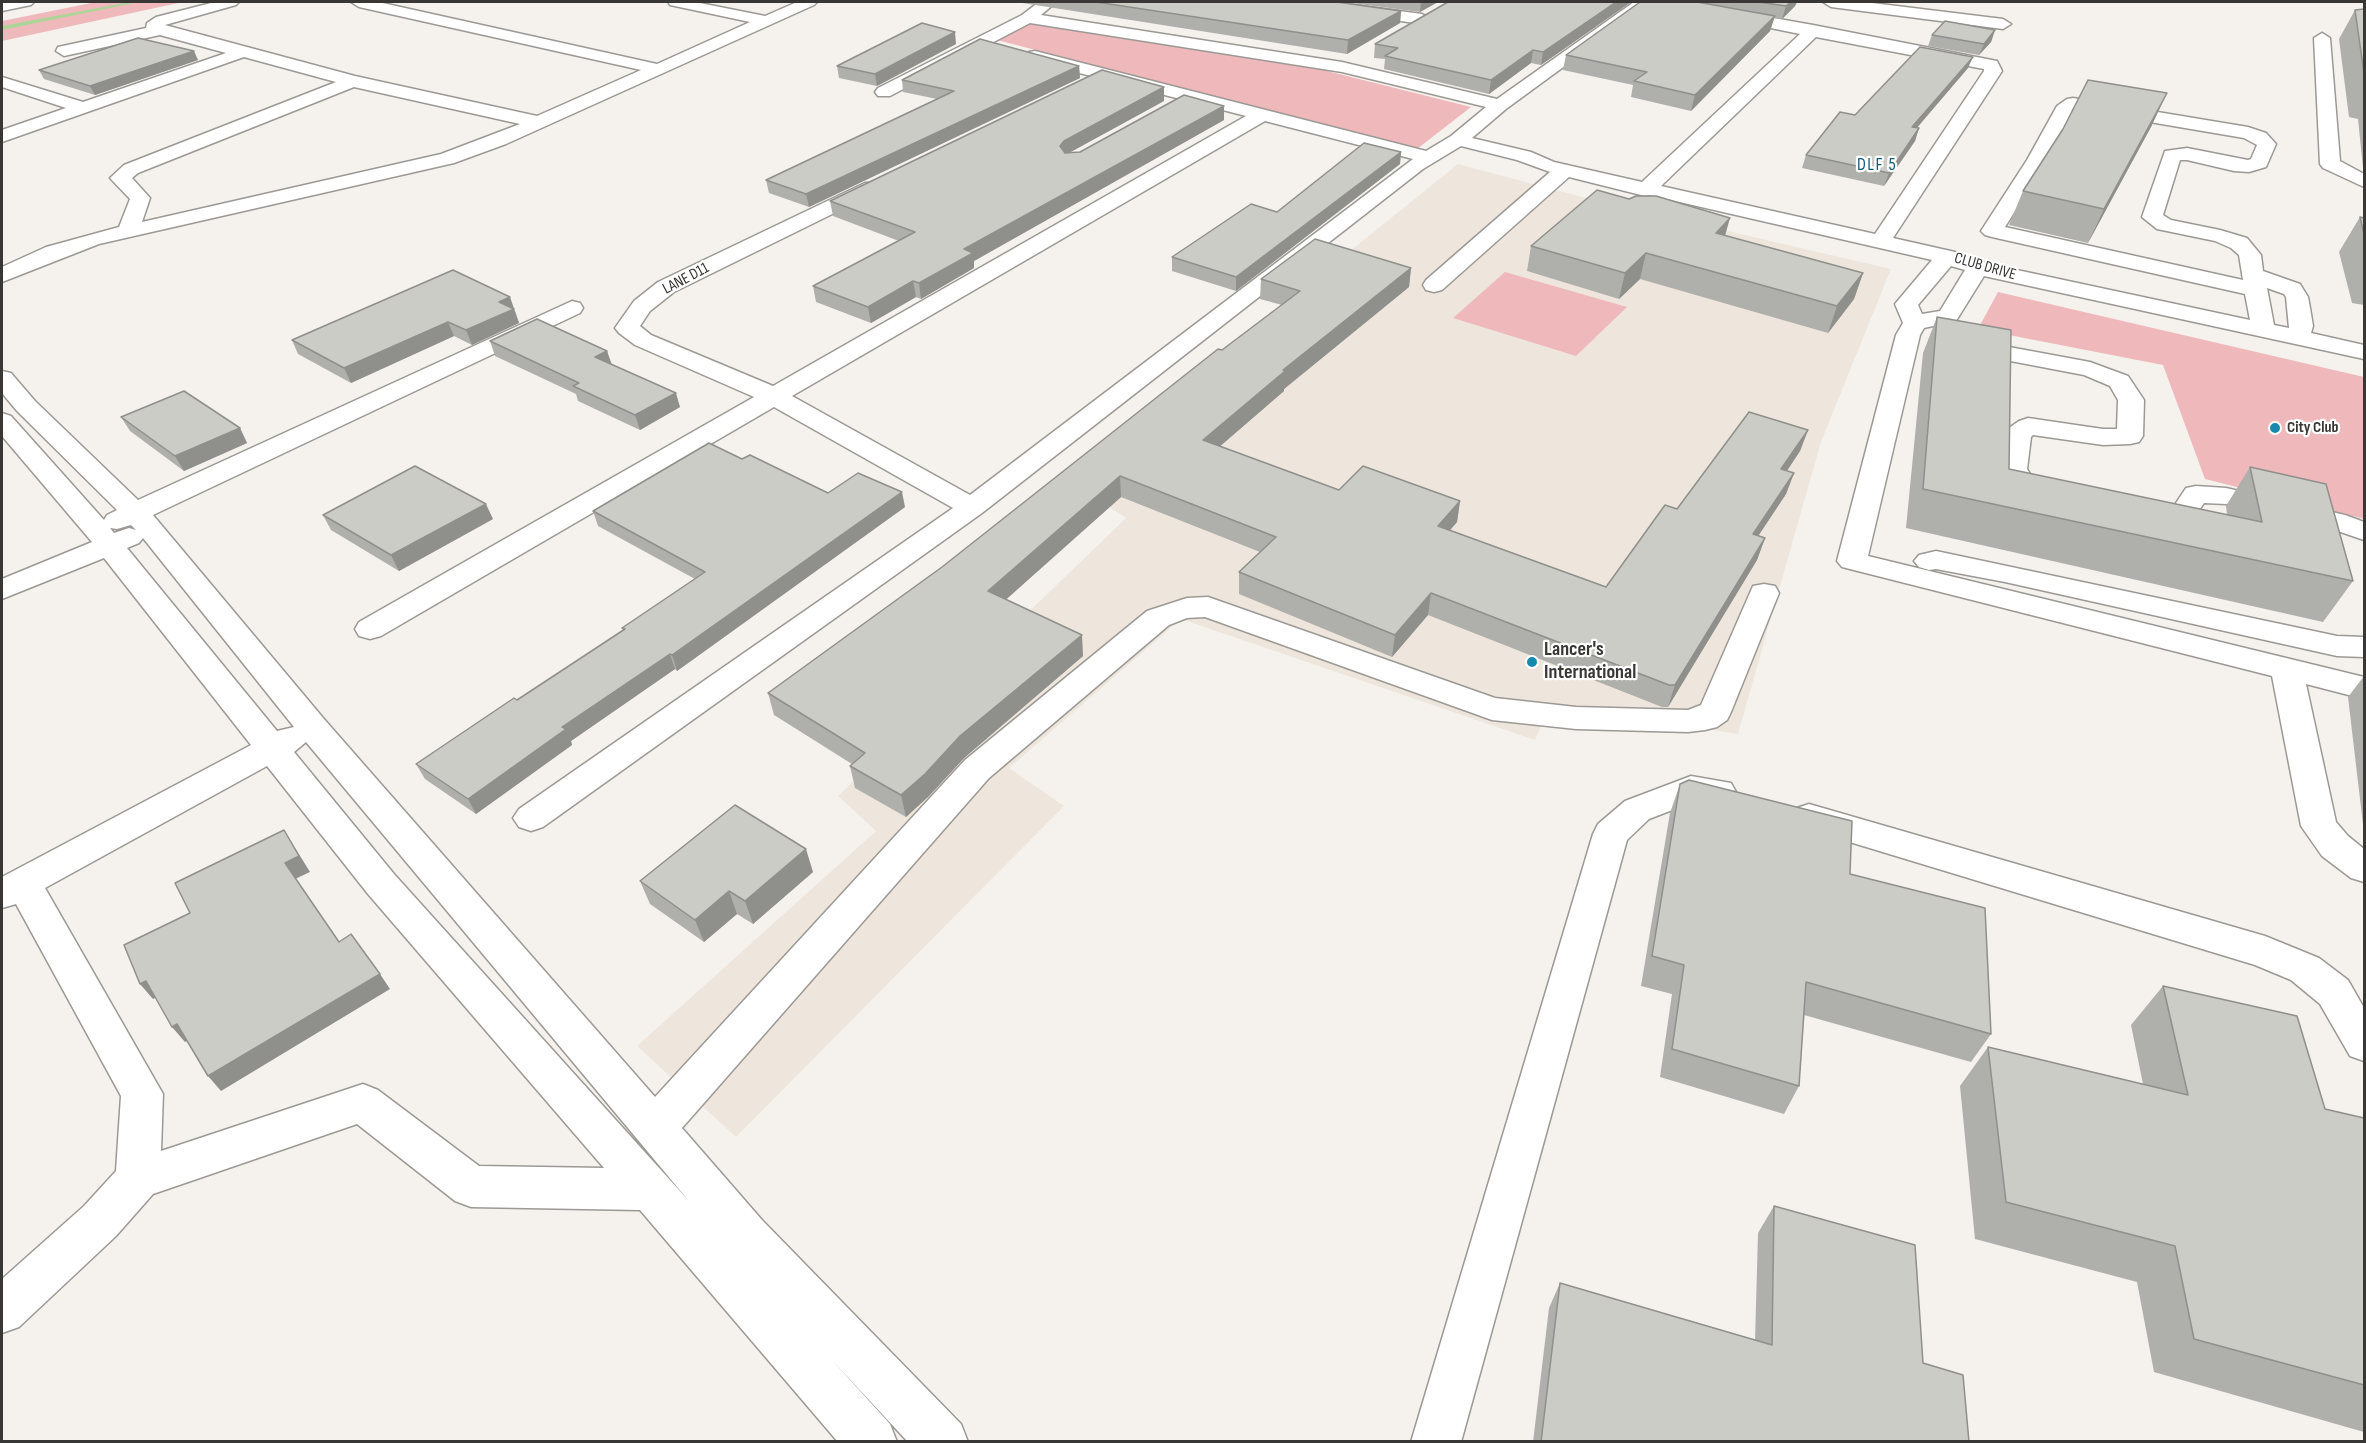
<!DOCTYPE html>
<html>
<head>
<meta charset="utf-8">
<style>
	body { margin:0 }
	#map { position:relative; width:2366px; height:1443px; overflow:hidden; background:#f5f2ee; font-family:"Sofia Sans Condensed",sans-serif }
	canvas { display:block }
	.frame { position:absolute; inset:0; border:3px solid #383735; pointer-events:none }
</style>
</head>
<body>
<div id="map">
<canvas width="2366" height="1443"></canvas>
<div class="frame"></div>
</div>
<script>
const ctx = document.querySelector('canvas').getContext('2d');
ctx.lineJoin = 'round';
function paint(path, color) { ctx.fillStyle = color; ctx.fill(path, 'evenodd'); }
const shape = rows => new Path2D(rows.map(r => 'M' + r).join(''));
function trace(path, color, width, dash) { ctx.strokeStyle = color; ctx.lineWidth = width; ctx.lineCap = dash ? 'butt' : 'round'; ctx.setLineDash(dash || []); ctx.stroke(path); }
function drawText(font, color, halo, rows, align = 'center') {
  ctx.font = font + ' "Sofia Sans Condensed",sans-serif'; ctx.lineWidth = 4.5; ctx.setLineDash([]); ctx.textBaseline = 'middle'; ctx.strokeStyle = halo; ctx.fillStyle = color; for (const [text, x, y, turn = 0] of rows) {
    ctx.save(); ctx.translate(x, y); ctx.rotate((+turn || 0) * Math.PI / 180); ctx.textAlign = isNaN(turn) ? turn : align; if (halo) ctx.strokeText(text, 0, 0); ctx.fillText(text, 0, 0); ctx.restore();
  }
}
const built = shape([
	[1458,164,1586,198,1891,269,1821,442,1738,734,1550,705,1535,740,1181,619,1009,768,1064,806,736,1137,637,1046,876,831,838,796,1126,518,1067,479]
]);
const green = shape([
	[96,2,183,2,2,41,2,21],
	[1031,23,1307,66,1471,107,1417,149,997,40],
	[1505,272,1627,307,1576,356,1453,318],
	[1998,292,2364,377,2364,519,2205,479,2163,365,1978,329]
]);
const stream = shape([
	[130,2,139,2,2,30,2,26,130,2]
]);
const minor = shape([
	[2,2,34,2,31,5,2,11,2,2],
	[215,2,239,2,236,5,165,25,355,76,537,116,641,70,359,7,351,2,378,2,657,64,750,22,670,5,668,2,695,2,765,16,797,2,817,2,814,5,506,144,454,163,99,244,2,282,2,267,46,247,119,227,130,199,110,178,124,165,336,82,244,57,2,142,2,130,66,108,2,87,2,77,83,102,226,53,160,35,64,56,56,51,58,47,146,28,147,23,156,17,215,2],
	[354,87,520,124,441,154,142,222,150,198,132,178,138,173,354,87],
	[1039,2,1052,2,1054,4,1041,15,1342,62,1497,99,1634,2,1650,2,1648,5,1506,109,1472,138,1531,152,1554,162,1642,182,1800,34,1722,18,1720,15,1722,12,1728,10,1813,25,1997,61,2002,71,1893,238,1955,252,1989,264,2250,320,2245,294,1992,237,1985,235,1981,231,2027,160,2057,106,2067,99,2073,98,2248,127,2266,133,2276,144,2266,167,2249,172,2234,171,2187,160,2180,160,2163,215,2171,220,2220,230,2247,238,2261,255,2263,271,2300,284,2303,289,2308,297,2310,308,2313,326,2311,333,2364,345,2364,359,1984,276,1956,321,1924,328,1920,335,1868,556,2364,677,2364,699,2306,684,2336,822,2348,836,2364,849,2364,882,2351,878,2322,856,2301,826,2272,676,1842,567,1837,561,1896,335,1903,323,1895,304,1932,260,1649,195,1645,196,1569,177,1442,290,1434,292,1426,290,1423,285,1426,280,1550,172,1517,160,1461,146,1423,169,982,513,543,827,531,831,519,827,513,818,519,809,953,508,774,407,381,636,370,639,359,636,355,629,359,622,754,397,635,345,619,333,615,328,634,301,658,282,865,183,879,183,882,187,879,191,674,292,650,311,640,326,651,335,773,386,1246,116,1029,60,1027,56,1029,52,1035,51,1426,151,1451,136,1486,107,1342,72,1030,23,890,96,878,96,875,92,878,88,1022,15,1039,2],
	[1816,37,1984,69,1984,71,1875,234,1661,186,1816,37],
	[2073,109,2244,138,2257,145,2251,159,2248,160,2187,148,2165,151,2142,217,2157,229,2215,241,2231,248,2239,255,2243,280,2005,227,2047,160,2073,109],
	[1265,121,1413,159,970,495,792,396,1265,121],
	[1951,266,1965,270,1940,311,1922,314,1918,305,1951,266],
	[2267,288,2284,294,2286,297,2289,328,2274,325,2267,288],
	[1293,2,1331,2,1422,14,1430,19,1422,24,1301,7,1293,2],
	[1823,2,1864,2,2003,19,2011,24,2003,29,1831,7,1823,2],
	[2322,33,2330,38,2340,161,2364,174,2364,187,2323,168,2320,164,2314,38,2322,33],
	[572,301,580,303,583,308,580,313,153,515,324,719,655,1097,965,760,1147,611,1187,598,1208,597,1495,698,1576,707,1688,710,1701,705,1753,586,1764,584,1775,586,1779,593,1731,712,1727,720,1717,727,1705,730,1688,732,1576,729,1492,720,1205,617,1187,618,1169,625,989,778,682,1128,762,1220,961,1424,968,1442,908,1442,831,1359,890,1424,897,1442,838,1442,640,1210,471,1207,455,1201,357,1124,153,1194,116,1236,19,1327,2,1333,2,1279,84,1206,116,1171,121,1096,16,904,2,908,2,877,251,745,104,558,2,599,2,579,92,542,2,436,2,413,11,416,104,520,107,515,117,510,17,411,2,393,2,371,11,373,35,401,138,500,572,301],
	[131,525,136,530,129,528,114,533,110,528,117,529,131,525],
	[143,538,294,727,277,731,127,548,139,543,143,538],
	[306,742,688,1200,394,874,294,752,306,742],
	[267,766,368,894,604,1168,479,1166,378,1090,363,1084,161,1151,163,1094,45,888,267,766],
	[1966,339,2090,362,2128,376,2144,400,2143,436,2139,442,2130,444,2103,445,2033,435,2031,437,2027,469,2035,482,2059,491,2063,497,2059,503,2049,505,2014,493,2001,469,2005,434,2009,428,2019,421,2028,418,2103,429,2117,429,2118,400,2110,386,2084,375,1958,351,1954,346,1958,341,1966,339],
	[2196,486,2226,488,2345,515,2364,522,2364,540,2326,527,2226,504,2204,503,2189,525,2179,527,2164,529,2139,524,2135,518,2139,512,2149,510,2170,512,2186,488,2196,486],
	[1936,551,2337,636,2364,637,2364,657,2337,656,2005,582,1936,569,1929,570,1919,567,1914,561,1919,555,1936,551],
	[1691,776,1731,783,1736,792,1731,801,1719,805,1693,802,1649,819,1627,840,1461,1442,1411,1442,1593,834,1598,824,1625,801,1691,776],
	[1809,804,2265,936,2319,958,2348,980,2364,1008,2364,1061,2350,1056,2320,1004,2291,980,2255,965,1797,826,1791,817,1797,808,1809,804]
]);
const wall = shape([
	[1016,2,1337,2,1401,11,1400,23,1347,54],
	[1344,2,1438,2,1420,12],
	[1631,2,1541,65,1531,63,1489,94,1384,69,1385,59,1374,58,1375,44],
	[1640,2,1797,2,1795,6,1782,19,1774,18,1770,31,1691,111,1631,97,1633,85,1563,70,1566,55],
	[2364,9,2364,168,2363,168,2358,119,2349,117,2339,39,2355,10],
	[1995,30,1991,42,1979,55,1928,46,1932,35],
	[956,44,877,86,839,78,837,66],
	[198,60,95,95,44,79,39,70],
	[1079,66,1080,78,809,207,769,193,766,180,937,99,903,92,902,80],
	[1968,68,1917,128,1919,128,1915,141,1884,186,1802,168,1806,155,1855,115],
	[1164,101,1069,153,1080,152,1224,120,974,261,974,268,921,299,916,297,871,323,816,302,813,286,899,241,833,216,830,201],
	[2152,125,2088,243,2009,225,2023,191,2063,129],
	[1401,152,1400,164,1236,291,1172,271,1172,257,1277,212],
	[2360,217,2364,218,2364,305,2352,303,2339,252],
	[1725,236,1863,273,1854,299,1828,333,1640,279,1619,299,1527,271,1531,246],
	[1411,268,1409,287,1284,389,1284,391,1220,446,1339,490,1460,501,1457,522,1450,530,1606,587,1677,509,1808,430,1800,451,1787,471,1794,473,1786,494,1758,536,1765,538,1757,560,1668,707,1662,707,1428,615,1392,657,1239,594,1239,572,1260,552,1121,497,1006,599,1083,656,964,758,929,796,906,817,855,788,850,766,852,764,774,715,768,693,942,567,1222,350,1282,305,1260,299,1261,279],
	[515,311,519,323,472,345,454,336,351,383,298,354,292,340],
	[1937,317,2009,469,2227,515,2226,506,2250,467,2353,581,2323,622,1906,528,1923,353],
	[490,341,607,351,611,364,680,407,640,430,578,401,576,394,495,356],
	[121,417,240,428,247,443,184,471,130,431],
	[742,459,828,493,905,507,677,671,675,669,571,741,572,745,476,814,425,779,416,764,517,700,623,630,622,628,695,579,598,526,593,511],
	[323,515,493,519,399,571,331,530],
	[2364,676,2364,833,2348,697],
	[1680,784,1991,1034,1971,1062,1804,1015,1799,1086,1784,1114,1660,1077,1672,994,1641,986,1670,813],
	[813,872,753,924,737,914,704,942,650,904,640,881],
	[2163,986,2325,1109,2364,1118,2364,1432,2154,1372,2137,1282,1975,1239,1960,1086,1988,1047,2143,1084,2131,1025],
	[1774,1206,1923,1363,1969,1442,1533,1442,1549,1308,1560,1283,1755,1341,1758,1233]
]);
const shadedWall = shape([
	[1421,2,1438,2,1420,12],
	[1616,2,1631,2,1541,65,1543,52],
	[1791,2,1797,2,1795,6,1782,19,1786,6],
	[1401,11,1400,23,1347,54,1348,40],
	[1775,16,1770,31,1691,111,1695,95],
	[1995,30,1991,42,1979,55,1984,44],
	[955,32,956,44,877,86,875,74],
	[1533,50,1531,63,1489,94,1491,80],
	[194,51,198,60,95,95,90,86],
	[1973,57,1968,68,1907,139,1912,127],
	[1079,66,1080,78,809,207,806,194],
	[1164,87,1164,101,1065,155,1060,146,1064,141],
	[2167,93,2152,125,2088,243,2104,209],
	[1224,106,1224,120,974,261,974,268,921,299,919,283,964,249],
	[1919,128,1915,141,1884,186,1889,173],
	[1401,152,1400,164,1236,291,1236,277],
	[1730,218,1723,243,1716,233],
	[1646,253,1640,279,1619,299,1625,273],
	[1411,268,1409,287,1284,389,1284,391,1203,461,1203,440,1283,370],
	[1863,273,1854,299,1828,333,1837,306],
	[913,281,916,297,871,323,868,307],
	[510,297,519,323,472,345,466,330,499,302],
	[448,322,454,336,351,383,344,368],
	[607,351,612,365,595,357],
	[676,393,680,407,640,430,635,415],
	[240,428,247,443,184,471,175,456],
	[1808,430,1800,451,1774,490,1781,469],
	[1794,473,1786,494,1745,556,1753,534],
	[1120,476,1121,497,991,613,988,591],
	[902,492,905,507,677,671,672,655],
	[1460,501,1457,522,1435,548,1438,526],
	[486,504,493,519,399,571,391,555],
	[1765,538,1757,560,1668,707,1675,685],
	[1431,593,1428,615,1392,657,1395,635],
	[1082,635,1083,656,964,758,929,796,906,817,901,795,960,736],
	[670,654,675,669,571,741,572,745,476,814,468,799,562,727],
	[284,830,310,872,295,879,285,863],
	[806,849,813,872,753,924,745,901],
	[729,891,737,914,704,942,695,920],
	[380,974,390,989,221,1091,208,1076],
	[146,981,159,996,153,999,140,984],
	[177,1024,190,1039,185,1042,172,1027]
]);
const building = shape([
	[1096,2,1337,2,1401,11,1348,40,1096,2],
	[1448,2,1616,2,1543,52,1533,50,1491,80,1385,56,1398,48,1375,44,1448,2],
	[1640,2,1697,2,1775,16,1695,95,1634,81,1647,72,1566,55,1640,2],
	[1759,2,1791,2,1786,6,1759,2],
	[2364,9,2364,73,2355,10,2364,9],
	[1945,21,1995,30,1984,44,1932,35,1945,21],
	[922,23,955,32,875,74,837,66,922,23],
	[138,38,194,51,90,86,39,70,138,38],
	[980,39,1079,66,806,194,766,180,954,91,902,80,980,39],
	[1920,47,1973,57,1912,127,1919,128,1889,173,1806,155,1840,112,1855,115,1920,47],
	[1102,70,1164,87,1064,141,1060,146,1065,153,1080,152,1184,95,1224,106,964,249,973,253,919,283,913,281,868,307,813,286,915,232,830,201,1102,70],
	[2088,80,2167,93,2104,209,2023,191,2063,129,2088,80],
	[1364,143,1401,152,1236,277,1172,257,1251,204,1277,212,1364,143],
	[1597,190,1629,199,1636,196,1656,196,1730,218,1716,233,1863,273,1837,306,1646,253,1625,273,1531,246,1597,190],
	[2360,217,2364,218,2364,234,2360,217],
	[1315,239,1411,268,1283,370,1285,371,1203,440,1339,490,1363,466,1460,501,1438,526,1606,587,1665,505,1677,509,1749,412,1808,430,1781,469,1794,473,1753,534,1765,538,1675,685,1669,685,1431,593,1395,635,1239,572,1276,537,1120,476,988,591,1082,635,960,736,925,774,901,795,850,766,865,753,768,693,942,567,1218,349,1222,350,1300,291,1261,279,1315,239],
	[453,270,510,297,499,302,514,309,466,330,448,322,344,368,292,340,453,270],
	[1937,317,2011,330,2009,469,2262,522,2250,467,2326,484,2353,581,1923,489,1937,317],
	[537,319,607,351,595,357,676,393,635,415,573,386,579,383,490,341,537,319],
	[184,391,240,428,175,456,121,417,184,391],
	[709,443,742,459,750,455,828,493,858,473,902,492,672,655,670,654,562,727,566,729,468,799,416,764,514,698,517,700,625,629,622,628,705,572,593,511,709,443],
	[415,466,486,504,391,555,323,515,415,466],
	[1689,780,1852,821,1850,874,1985,908,1991,1034,1806,982,1799,1086,1672,1049,1684,965,1652,956,1680,784,1689,780],
	[735,805,806,849,745,901,729,891,695,920,640,881,735,805],
	[284,830,299,856,285,863,339,942,351,934,380,974,208,1076,177,1024,172,1027,146,981,140,984,124,945,190,913,175,883,284,830],
	[2163,986,2297,1016,2325,1109,2364,1118,2364,1385,2194,1339,2175,1246,2006,1202,1988,1047,2188,1095,2163,986],
	[1774,1206,1915,1245,1923,1363,1963,1375,1969,1442,1541,1442,1560,1283,1772,1345,1774,1206]
]);
const markers = [
	[2275,428,6,"#168aae"],
	[1532,662,6,"#168aae"]
];
const farStreetnames = [
	["CLUB DRIVE",1985,267,16],
	["LANE D11",686,279,-28]
];
const farPoinames = [
	["City Club",2287,428]
];
const farNeighbourhoodnames = [
	["DLF 5",1877,165]
];
const poiNames = [
	["Lancer's",1544,650],
	["International",1544,673]
];
paint(built, '#eee6dc');
paint(green, '#efb9bc');
paint(stream, '#acd597');
trace(minor, '#9c9995', 3);
paint(minor, '#fff');
paint(wall, '#afafab');
paint(shadedWall, '#8f8f8b');
paint(building, '#ccccc7');
trace(building, '#8f8f8b', 1.5);
for (const [x, y, r, color] of markers) { const dot = new Path2D(); dot.arc(x, y, r, 0, 2 * Math.PI); ctx.fillStyle = color; ctx.fill(dot); trace(dot, '#fff', 2); }
drawText('16px', '#383735', '#fff', farStreetnames);
drawText('bold 16px', '#383735', '#fff', farPoinames, 'left');
ctx.letterSpacing = '1.5px';
drawText('18px', '#0d5c75', '#fff', farNeighbourhoodnames);
ctx.letterSpacing = '0px';
drawText('bold 20px', '#383735', '#fff', poiNames, 'left');
</script>
</body>
</html>
